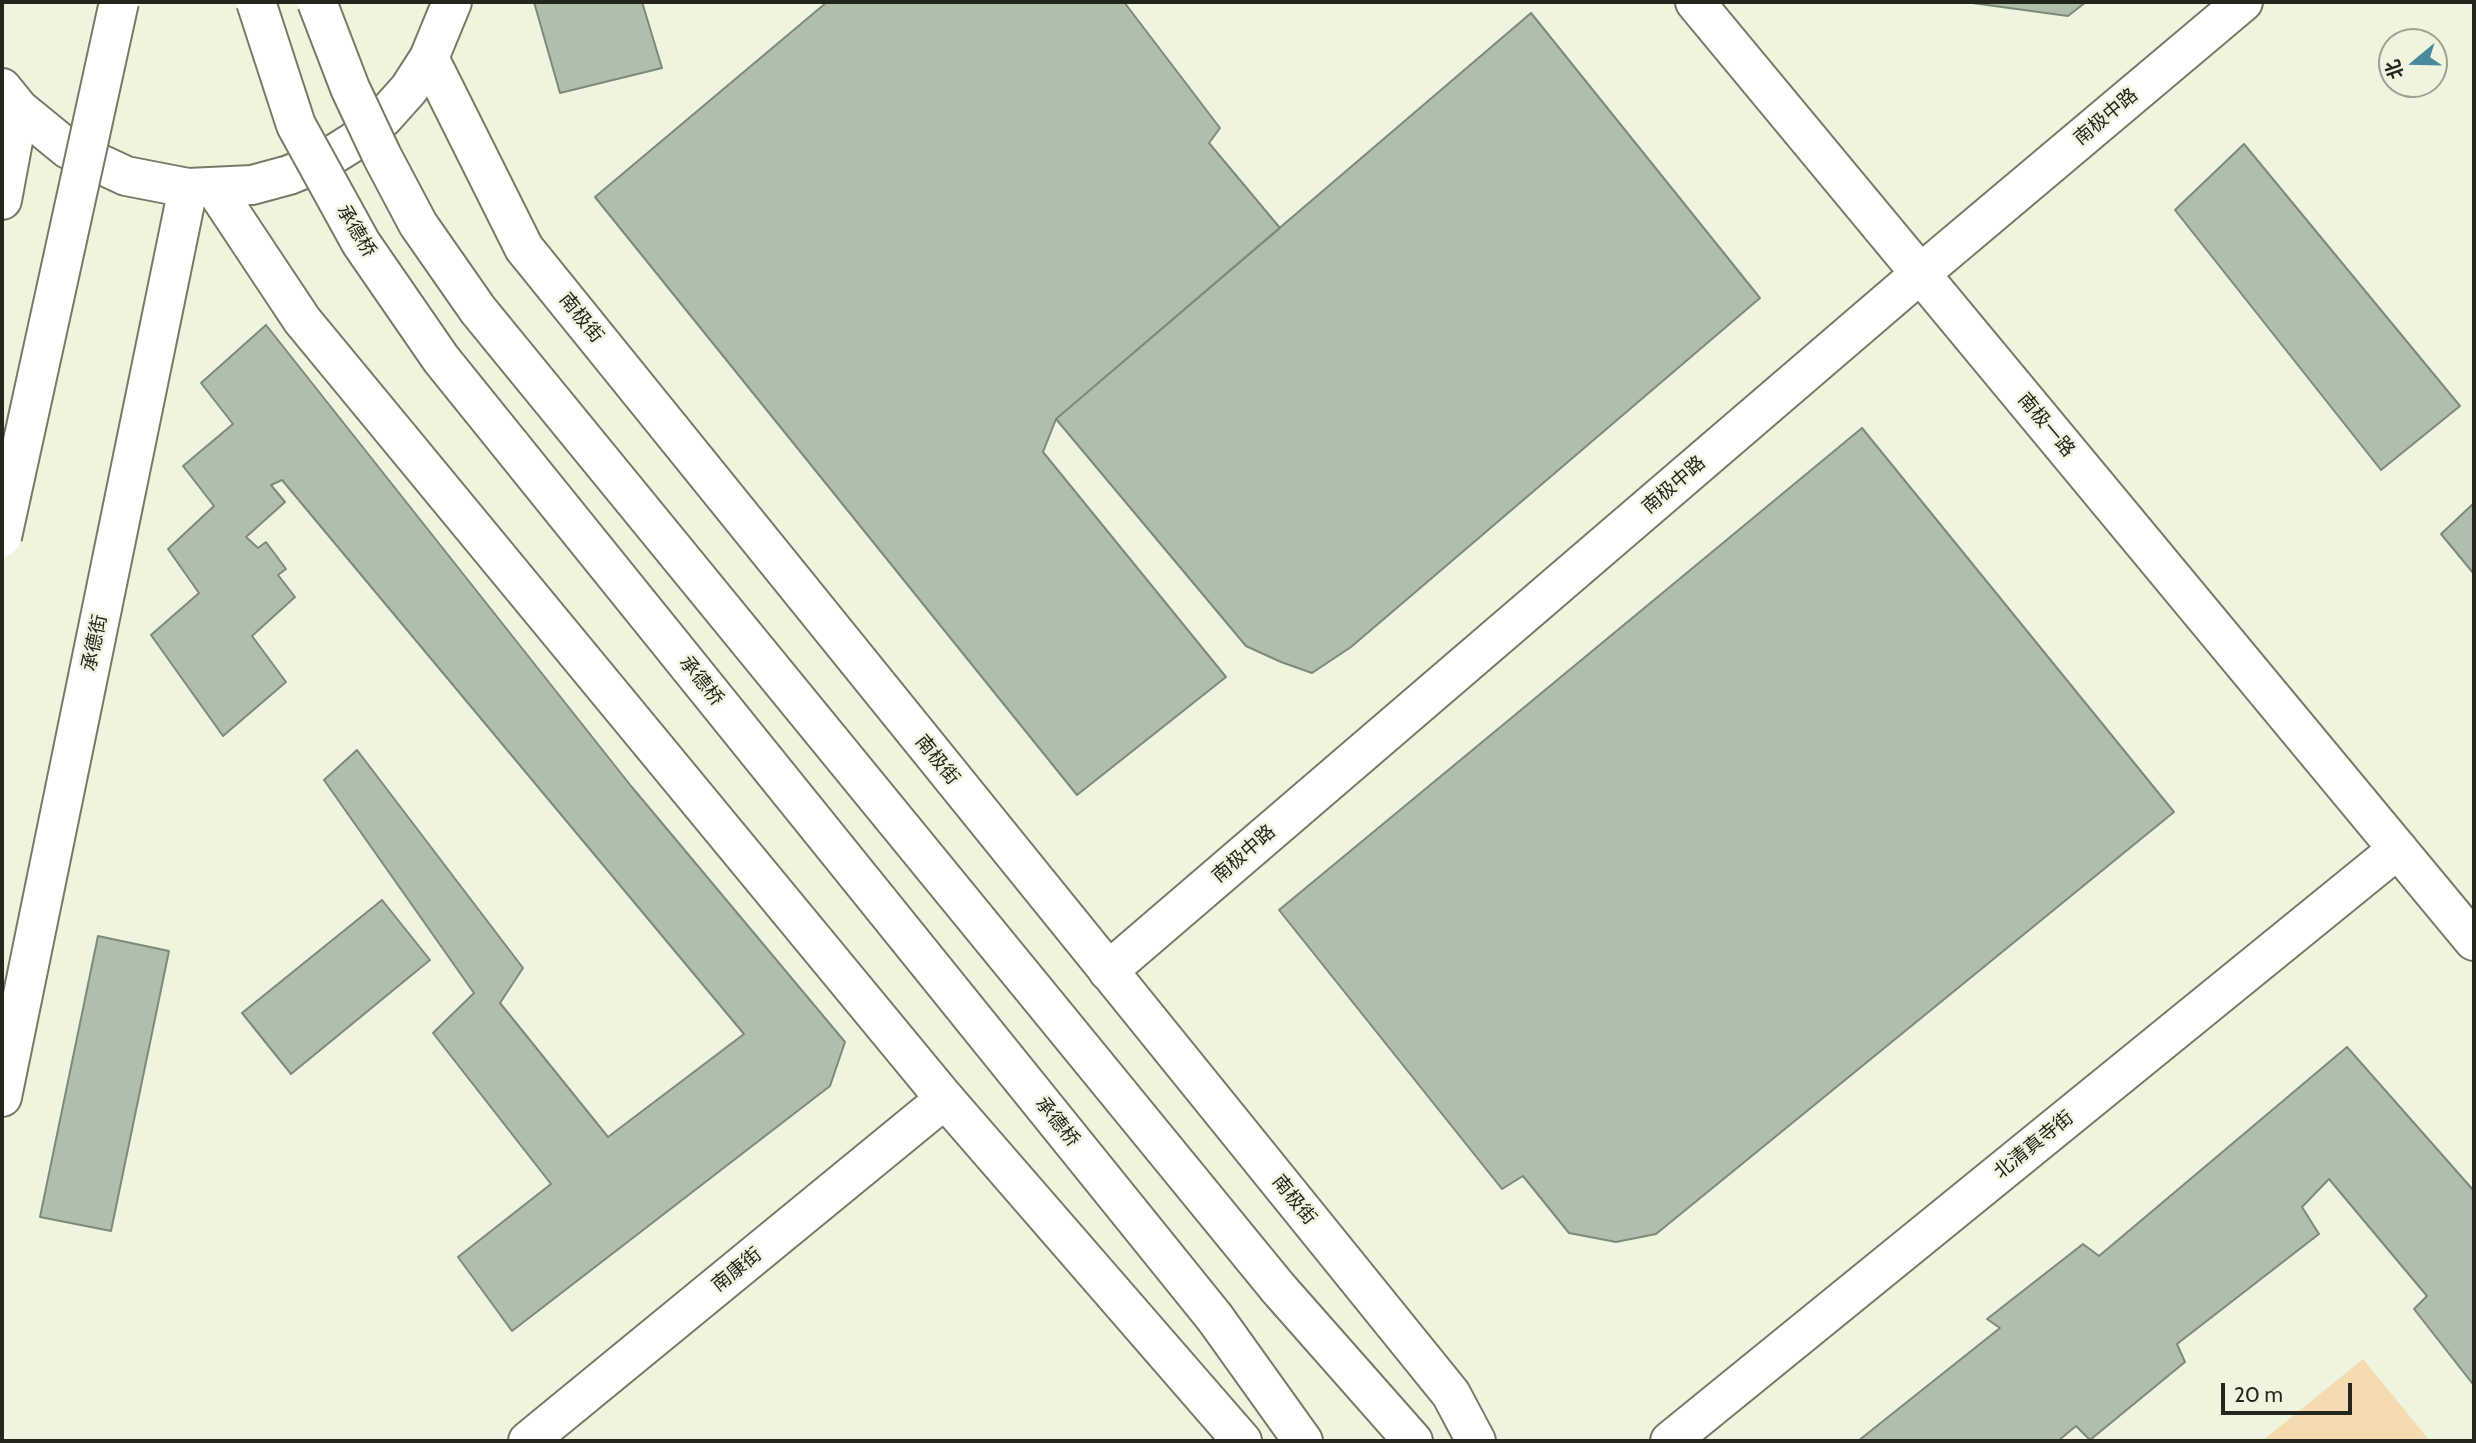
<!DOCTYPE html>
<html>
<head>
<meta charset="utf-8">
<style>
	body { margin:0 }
	#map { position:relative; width:2476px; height:1443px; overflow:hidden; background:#eef4dd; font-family:Cabin,"Noto Sans SC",sans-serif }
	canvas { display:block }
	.frame { position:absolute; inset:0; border:4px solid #23261d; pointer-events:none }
	.north { position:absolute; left:2378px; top:28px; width:70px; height:70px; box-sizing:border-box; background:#eef4dd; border:2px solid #9da290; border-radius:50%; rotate:251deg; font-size:19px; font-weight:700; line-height:28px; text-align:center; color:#23261d }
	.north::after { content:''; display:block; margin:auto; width:24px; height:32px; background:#488a9b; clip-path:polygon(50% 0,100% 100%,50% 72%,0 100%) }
	.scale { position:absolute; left:2221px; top:1383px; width:131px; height:32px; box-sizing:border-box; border:4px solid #23261d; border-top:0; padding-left:9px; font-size:21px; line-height:24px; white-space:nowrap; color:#23261d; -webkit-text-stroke:5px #eef4dd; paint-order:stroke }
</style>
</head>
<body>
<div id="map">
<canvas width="2476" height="1443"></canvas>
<div class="frame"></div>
<div class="north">北</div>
<div class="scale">20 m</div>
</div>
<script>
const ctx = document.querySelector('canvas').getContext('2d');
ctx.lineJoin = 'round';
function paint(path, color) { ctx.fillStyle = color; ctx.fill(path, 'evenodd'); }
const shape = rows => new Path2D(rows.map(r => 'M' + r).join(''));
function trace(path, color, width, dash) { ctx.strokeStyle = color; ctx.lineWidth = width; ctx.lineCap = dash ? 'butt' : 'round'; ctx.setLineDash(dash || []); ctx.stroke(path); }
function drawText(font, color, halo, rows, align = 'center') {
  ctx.font = font + ' Cabin,"Noto Sans SC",sans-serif'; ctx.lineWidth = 5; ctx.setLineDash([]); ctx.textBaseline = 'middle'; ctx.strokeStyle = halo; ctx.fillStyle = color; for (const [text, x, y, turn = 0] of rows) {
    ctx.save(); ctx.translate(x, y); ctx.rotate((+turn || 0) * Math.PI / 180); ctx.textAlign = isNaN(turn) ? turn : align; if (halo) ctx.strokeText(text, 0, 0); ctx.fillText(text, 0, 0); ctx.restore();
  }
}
const green = shape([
	[2363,1359,2430,1441,2262,1441]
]);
const building = shape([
	[534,2,642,2,662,68,560,93,534,2],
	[827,2,1124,2,1220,128,1209,143,1280,228,1056,419,1043,452,1226,677,1077,795,595,197,827,2],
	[1965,2,2086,2,2068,16,1965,2],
	[1531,13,1760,298,1351,647,1312,673,1281,662,1246,646,1056,419,1531,13],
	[2244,144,2460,406,2381,470,2175,210,2244,144],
	[266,325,631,786,845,1042,830,1086,512,1331,458,1257,551,1184,433,1033,474,993,324,780,357,750,523,968,500,1003,608,1137,744,1034,282,480,271,485,285,502,246,537,258,548,266,542,286,569,278,575,295,597,252,636,286,682,223,736,151,635,199,593,168,549,214,506,183,466,233,424,201,383,266,325],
	[1862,428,2174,812,1656,1234,1616,1242,1569,1233,1523,1176,1502,1189,1279,910,1862,428],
	[2474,503,2474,574,2441,534,2474,503],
	[382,900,430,960,291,1074,242,1013,382,900],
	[98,936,169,951,111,1231,40,1217,98,936],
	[2347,1047,2474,1191,2474,1381,2472,1383,2414,1309,2427,1296,2329,1179,2302,1207,2319,1234,2177,1344,2185,1362,2090,1440,2076,1426,2058,1441,1858,1441,2000,1328,1987,1319,2083,1244,2099,1256,2347,1047]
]);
const tertiary = shape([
	[1695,2,2474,941],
	[1108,971,1920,274,2243,2],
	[528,1441,945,1099],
	[1670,1441,2398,849]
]);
const primary = shape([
	[2,200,19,109],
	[2,1097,188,188]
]);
const trunk = shape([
	[429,58,524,248,1451,1394,1476,1441],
	[2,88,19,109,68,149,126,176,188,188,252,185,289,175,323,161,355,141,384,117,409,89,429,58,452,2],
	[215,189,302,320,945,1099,1242,1441],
	[1278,1288,1413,1441],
	[1215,1318,1303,1441]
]);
const trunkBridge = shape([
	[256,2,296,125,361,243,441,359,1215,1318],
	[317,2,350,88,382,156,418,224,478,310,1278,1288],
	[2,537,119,2]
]);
const streetNames = [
	["南极中路",2106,117,-40],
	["承德桥",356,231,59],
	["南极街",581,318,51],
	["南极一路",2046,425,50],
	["南极中路",1674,485,-41],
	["承德街",95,643,-78],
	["承德桥",701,681,51],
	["南极街",937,760,51],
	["南极中路",1244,854,-41],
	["承德桥",1057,1122,51],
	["北清真寺街",2034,1145,-39],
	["南极街",1294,1200,51],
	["南康街",737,1270,-39]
];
paint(green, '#f5dbb0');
paint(building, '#b0bfac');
trace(building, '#7c8a78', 2);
trace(tertiary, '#767b67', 42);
trace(primary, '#767b67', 42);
trace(trunk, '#767b67', 42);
trace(tertiary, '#fff', 38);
trace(primary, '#fff', 38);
trace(trunk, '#fff', 38);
trace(trunkBridge, '#767b67', 42, []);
trace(trunkBridge, '#fff', 38);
drawText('19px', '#23261d', '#eef4dd', streetNames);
</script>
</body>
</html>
